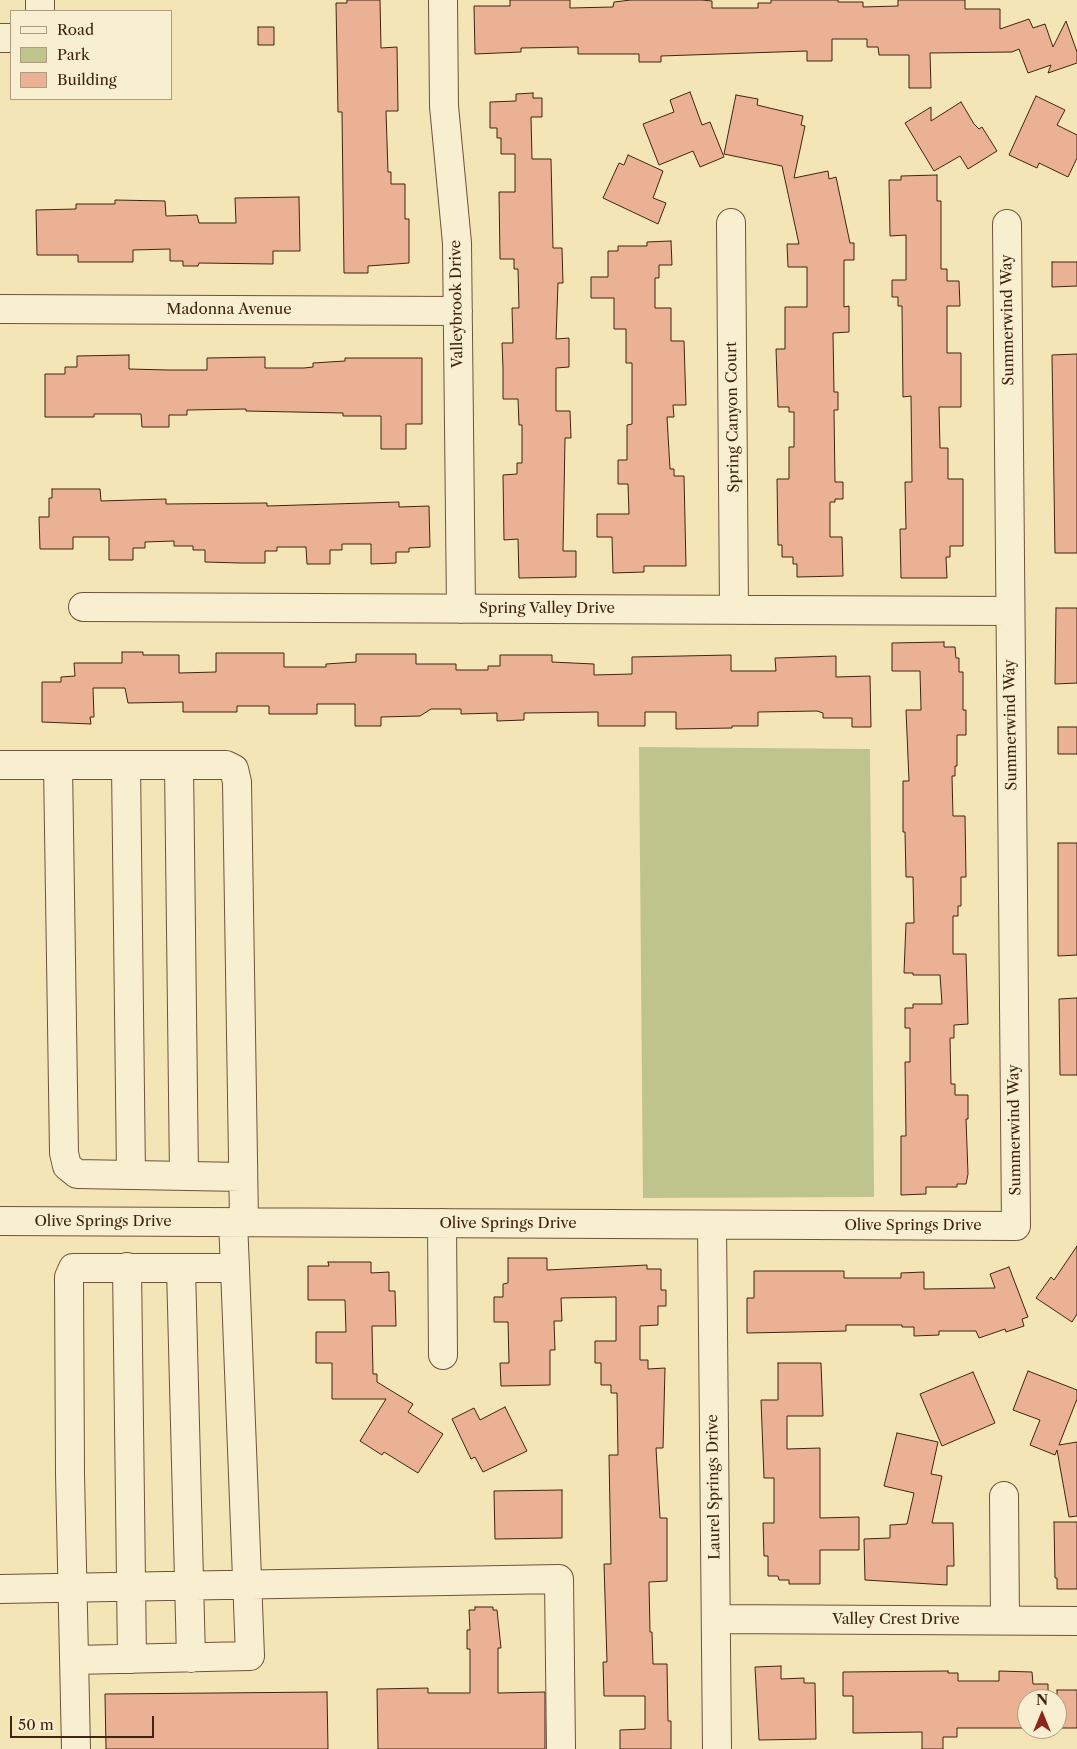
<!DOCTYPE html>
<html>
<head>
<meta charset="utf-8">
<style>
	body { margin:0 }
	#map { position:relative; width:1077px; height:1749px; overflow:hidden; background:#f4e5b6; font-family:"Libre Caslon Text",serif }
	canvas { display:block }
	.legend { position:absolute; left:10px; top:10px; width:162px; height:90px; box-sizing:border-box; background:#f8eed0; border:1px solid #af9d83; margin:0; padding:6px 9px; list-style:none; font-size:15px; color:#412410 }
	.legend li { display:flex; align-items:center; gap:10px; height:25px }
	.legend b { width:25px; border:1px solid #af9d83 }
	.north { position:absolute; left:1017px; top:1689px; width:50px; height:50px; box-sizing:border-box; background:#f8eed0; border:1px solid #af9d83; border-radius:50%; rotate:0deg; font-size:14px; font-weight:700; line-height:20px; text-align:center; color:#412410 }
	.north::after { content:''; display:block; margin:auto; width:18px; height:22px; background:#8f2418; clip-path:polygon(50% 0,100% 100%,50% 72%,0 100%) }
	.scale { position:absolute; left:10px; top:1716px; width:144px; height:22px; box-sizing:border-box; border:2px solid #412410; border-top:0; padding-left:6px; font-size:15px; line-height:18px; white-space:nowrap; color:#412410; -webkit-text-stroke:4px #f8eed0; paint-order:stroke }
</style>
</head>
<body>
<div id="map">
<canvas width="1077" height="1749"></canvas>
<ul class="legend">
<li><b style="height:6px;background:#f8eed0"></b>Road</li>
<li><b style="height:14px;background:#bec48c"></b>Park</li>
<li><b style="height:14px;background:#ebb195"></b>Building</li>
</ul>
<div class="north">N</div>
<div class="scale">50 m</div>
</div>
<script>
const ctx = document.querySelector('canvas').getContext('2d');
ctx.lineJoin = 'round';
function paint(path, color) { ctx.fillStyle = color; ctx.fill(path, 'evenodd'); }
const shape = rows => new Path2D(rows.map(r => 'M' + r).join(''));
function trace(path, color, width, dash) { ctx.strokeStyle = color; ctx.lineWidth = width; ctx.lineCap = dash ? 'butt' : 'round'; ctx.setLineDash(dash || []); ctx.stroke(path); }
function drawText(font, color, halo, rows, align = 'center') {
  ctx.font = font + ' "Libre Caslon Text",serif'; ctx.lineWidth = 4.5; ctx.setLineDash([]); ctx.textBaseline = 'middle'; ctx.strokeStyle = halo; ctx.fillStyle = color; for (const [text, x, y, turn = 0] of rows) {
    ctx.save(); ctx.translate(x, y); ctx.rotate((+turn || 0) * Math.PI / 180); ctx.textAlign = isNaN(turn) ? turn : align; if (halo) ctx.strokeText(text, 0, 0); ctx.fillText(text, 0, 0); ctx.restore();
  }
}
const green = shape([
	[639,747,870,749,874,1197,643,1198]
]);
const building = shape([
	[347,0,380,0,381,48,397,47,398,111,386,111,388,172,391,172,391,184,405,184,405,219,409,219,409,263,368,266,368,273,344,273,342,112,338,112,336,3,347,3,347,0],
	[510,0,570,0,570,8,613,7,614,2,631,0,702,0,712,1,712,8,758,8,758,3,771,3,771,0,838,0,838,2,863,2,863,7,898,6,898,0,965,0,965,9,1000,9,1000,29,1029,19,1033,28,1045,24,1053,47,1066,21,1077,52,1077,63,1048,73,1051,65,1028,73,1019,49,1012,52,930,53,931,88,909,88,909,55,879,55,878,47,867,47,867,39,832,39,832,61,807,61,807,51,661,56,661,62,639,62,639,54,578,54,578,47,521,48,521,52,475,54,474,6,510,6,510,0],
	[258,27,274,27,274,45,258,45,258,27],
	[690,92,702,125,710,122,724,157,700,167,693,151,659,165,643,124,674,112,670,100,690,92],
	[533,93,533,98,542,98,542,117,531,117,532,159,551,159,553,248,562,248,563,283,558,283,556,339,569,338,569,367,556,368,556,411,570,411,571,438,565,438,563,551,576,551,576,577,519,578,518,539,504,540,503,475,517,474,517,463,522,463,522,425,519,425,518,399,503,399,503,368,502,343,513,343,512,308,519,308,518,269,514,269,514,259,500,259,499,192,515,192,515,154,501,154,501,138,497,138,497,128,490,128,490,102,516,101,516,94,533,93],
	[736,95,758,99,757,105,803,116,801,125,805,126,794,178,828,171,829,179,836,177,850,243,854,243,854,260,844,260,844,307,849,306,849,332,833,333,834,392,838,392,838,410,834,410,835,482,843,482,843,499,835,499,835,502,830,502,830,537,842,537,843,576,797,577,797,564,793,564,793,557,782,557,782,545,778,545,777,479,789,479,789,447,794,447,794,412,789,412,789,407,778,407,776,349,785,349,785,307,807,307,807,267,788,267,787,244,799,244,782,166,724,154,736,95],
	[1036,96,1065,110,1057,125,1077,135,1077,158,1068,177,1039,163,1037,168,1009,155,1036,96],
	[961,102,974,124,979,129,982,127,997,151,968,169,960,156,934,171,905,123,931,107,931,121,961,102],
	[628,155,663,171,653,198,666,203,658,224,603,198,619,163,624,165,628,155],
	[937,175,937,201,941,201,941,269,947,269,947,281,959,281,960,306,947,306,947,353,961,353,961,407,939,407,940,448,948,448,948,479,963,479,963,546,950,546,950,557,946,557,947,578,901,578,900,529,906,529,905,482,912,482,911,396,903,397,902,306,898,306,898,297,892,297,892,280,906,280,906,235,890,236,889,180,901,180,901,176,937,175],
	[299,197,300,251,273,251,273,264,199,263,198,266,183,266,183,261,170,261,170,249,133,250,133,262,78,262,78,255,37,255,36,210,76,209,76,204,115,204,115,200,165,201,166,216,197,215,199,223,236,223,235,198,299,197],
	[671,241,672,265,659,265,659,278,655,278,655,308,671,308,671,341,684,341,686,405,673,405,674,417,667,417,670,469,674,469,674,476,684,476,686,566,644,566,644,572,613,573,612,537,597,537,597,514,629,514,628,484,618,484,618,460,627,460,627,425,632,424,632,363,626,363,626,329,614,329,614,298,591,298,591,277,608,277,608,251,618,251,618,246,647,246,647,242,671,241],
	[1052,262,1077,262,1077,286,1052,287,1052,262],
	[1077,354,1077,553,1055,553,1052,355,1077,354],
	[129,355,129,369,168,370,207,370,207,358,265,357,265,368,304,368,313,367,313,363,345,361,345,358,422,358,422,424,406,424,406,449,381,449,381,416,343,416,343,413,246,411,246,409,187,410,187,415,169,415,169,427,142,427,141,414,94,414,94,417,45,417,45,374,65,374,65,367,77,367,77,356,129,355],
	[52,489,100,489,101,501,166,499,166,504,267,503,267,506,399,502,399,507,429,506,430,547,409,548,409,552,396,552,396,563,371,564,371,544,342,544,342,550,330,550,330,564,307,564,306,547,277,547,277,551,265,551,265,563,240,563,205,562,205,550,193,550,193,546,174,546,174,541,145,542,145,548,133,548,133,560,109,560,109,537,73,537,73,549,40,549,39,517,49,517,49,498,52,498,52,489],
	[1056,608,1077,608,1077,683,1055,684,1056,608],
	[944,642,944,647,955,647,956,658,959,658,959,672,963,672,963,710,966,710,966,735,957,735,957,766,955,766,955,776,952,776,953,816,965,816,966,877,961,877,961,906,958,906,958,916,953,916,953,954,966,954,968,1024,954,1025,954,1038,950,1038,951,1084,955,1084,955,1095,968,1095,968,1119,966,1119,968,1174,966,1184,957,1184,957,1187,926,1187,926,1194,901,1195,901,1136,906,1136,905,1062,910,1062,910,1028,905,1028,905,1008,913,1008,913,1004,942,1004,940,975,913,975,913,973,904,973,906,923,914,923,913,877,906,877,905,832,903,832,903,781,909,781,906,710,921,710,920,671,892,671,892,643,944,642],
	[122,652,143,652,143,655,179,655,179,673,216,672,216,653,284,653,284,667,326,667,326,664,356,662,356,654,416,654,416,664,456,664,456,670,488,670,488,666,500,666,500,655,552,655,552,662,594,664,594,675,632,674,632,657,731,655,731,671,776,671,775,658,836,656,836,677,870,676,871,727,852,727,852,718,823,718,823,713,817,711,758,712,758,726,732,726,732,728,676,729,676,712,645,712,645,726,598,726,598,712,524,713,524,720,497,721,497,713,461,714,461,709,431,709,420,716,381,717,381,726,355,726,355,704,317,704,317,714,269,714,269,706,237,706,237,712,183,712,183,702,128,703,125,688,93,688,94,717,90,717,91,724,42,722,42,682,61,682,61,677,75,676,74,663,122,663,122,652],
	[1058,727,1077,727,1077,754,1058,754,1058,727],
	[1058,843,1077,843,1077,955,1058,956,1058,843],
	[1077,998,1077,1075,1060,1075,1059,999,1077,998],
	[1077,1246,1077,1314,1072,1322,1036,1298,1051,1277,1054,1280,1077,1246],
	[508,1258,547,1258,547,1270,647,1265,647,1269,661,1269,661,1290,666,1290,666,1306,658,1306,658,1325,640,1326,640,1360,648,1360,648,1369,665,1368,663,1448,656,1448,660,1518,667,1518,667,1581,649,1582,650,1632,652,1632,653,1664,667,1664,668,1721,671,1721,671,1749,620,1749,620,1730,645,1729,645,1696,604,1696,603,1662,607,1662,604,1564,611,1564,609,1455,618,1455,617,1393,611,1393,611,1385,601,1385,601,1363,595,1363,595,1341,616,1341,616,1297,561,1298,562,1321,554,1321,555,1350,550,1350,550,1385,501,1386,500,1363,509,1363,508,1322,494,1322,494,1297,503,1297,503,1284,508,1283,508,1258],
	[328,1262,371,1262,371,1273,389,1272,389,1291,395,1291,396,1326,372,1326,373,1374,377,1374,377,1382,413,1404,408,1412,443,1434,418,1473,384,1452,382,1455,360,1441,386,1399,332,1399,332,1363,316,1363,316,1332,346,1332,345,1300,308,1300,308,1266,329,1266,328,1262],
	[1009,1267,1028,1317,1022,1319,1024,1326,1006,1332,1005,1329,979,1338,976,1331,939,1331,939,1335,914,1336,914,1327,902,1327,902,1325,846,1325,846,1331,747,1333,747,1298,754,1298,754,1271,844,1271,844,1278,901,1278,901,1273,924,1272,924,1289,995,1288,990,1274,1009,1267],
	[778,1363,821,1363,823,1416,787,1416,787,1449,820,1448,820,1518,859,1517,859,1550,820,1550,820,1584,789,1584,789,1580,779,1580,778,1576,768,1576,768,1556,764,1556,763,1523,774,1523,774,1478,764,1478,761,1400,778,1400,778,1363],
	[1028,1371,1077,1390,1077,1399,1059,1445,1077,1442,1077,1516,1069,1517,1057,1450,1055,1455,1030,1445,1040,1420,1013,1410,1028,1371],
	[973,1372,995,1423,942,1446,920,1394,973,1372],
	[505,1407,527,1451,483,1472,475,1457,471,1459,452,1419,474,1408,480,1420,505,1407],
	[897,1433,938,1442,931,1474,942,1476,932,1523,953,1523,954,1566,947,1566,947,1585,865,1580,864,1539,890,1538,890,1525,907,1524,914,1493,884,1486,897,1433],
	[562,1490,562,1538,495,1539,494,1491,562,1490],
	[1054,1522,1077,1522,1077,1589,1057,1589,1057,1578,1055,1578,1054,1522],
	[475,1607,493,1607,493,1610,497,1610,501,1648,498,1648,498,1693,545,1692,545,1749,378,1749,377,1689,428,1688,428,1693,470,1693,470,1649,467,1649,467,1630,470,1630,469,1610,475,1610,475,1607],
	[781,1666,781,1679,804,1678,804,1683,815,1683,816,1739,759,1740,755,1667,781,1666],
	[948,1671,948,1673,958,1673,958,1681,999,1681,999,1671,1032,1672,1033,1684,1048,1684,1048,1699,1027,1699,1027,1728,957,1728,957,1737,943,1737,943,1749,922,1749,922,1732,853,1733,853,1696,843,1696,843,1672,948,1671],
	[1057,1690,1077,1690,1077,1728,1057,1728,1057,1690],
	[327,1692,328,1749,106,1749,105,1694,327,1692]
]);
const minor = shape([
	[443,0,444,106,457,243,461,609],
	[40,11,40,0],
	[0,38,11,38],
	[731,223,734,610],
	[0,309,458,311],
	[83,607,1010,611],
	[0,765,226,765,234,769,237,782,244,1222],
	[58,765,64,1153,67,1166,77,1174,243,1177],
	[126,765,131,1175],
	[179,765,184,1176],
	[0,1221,1016,1226,1007,224],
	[233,1222,235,1268],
	[442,1223,443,1355],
	[712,1225,717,1749],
	[127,1267,132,1659],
	[181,1268,191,1658],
	[1004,1496,1005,1620],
	[0,1589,559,1579,561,1749],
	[716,1619,1077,1621],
	[74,1660,250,1656,235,1268,73,1268,69,1277,70,1474,76,1749]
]);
const streetNames = [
	["Valleybrook Drive",457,304,-91],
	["Madonna Avenue",229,310],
	["Summerwind Way",1008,320,-91],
	["Spring Canyon Court",733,417,-91],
	["Spring Valley Drive",547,609],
	["Summerwind Way",1011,725,-91],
	["Summerwind Way",1015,1130,-91],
	["Olive Springs Drive",103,1222],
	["Olive Springs Drive",508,1224],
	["Olive Springs Drive",913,1226],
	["Laurel Springs Drive",714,1487,-91],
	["Valley Crest Drive",896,1620]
];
paint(green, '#bec48c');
paint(building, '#ebb195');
trace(building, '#412410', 1);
trace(minor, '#6e543a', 30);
trace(minor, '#f8eed0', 28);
drawText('15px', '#412410', '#f8eed0', streetNames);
</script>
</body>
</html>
